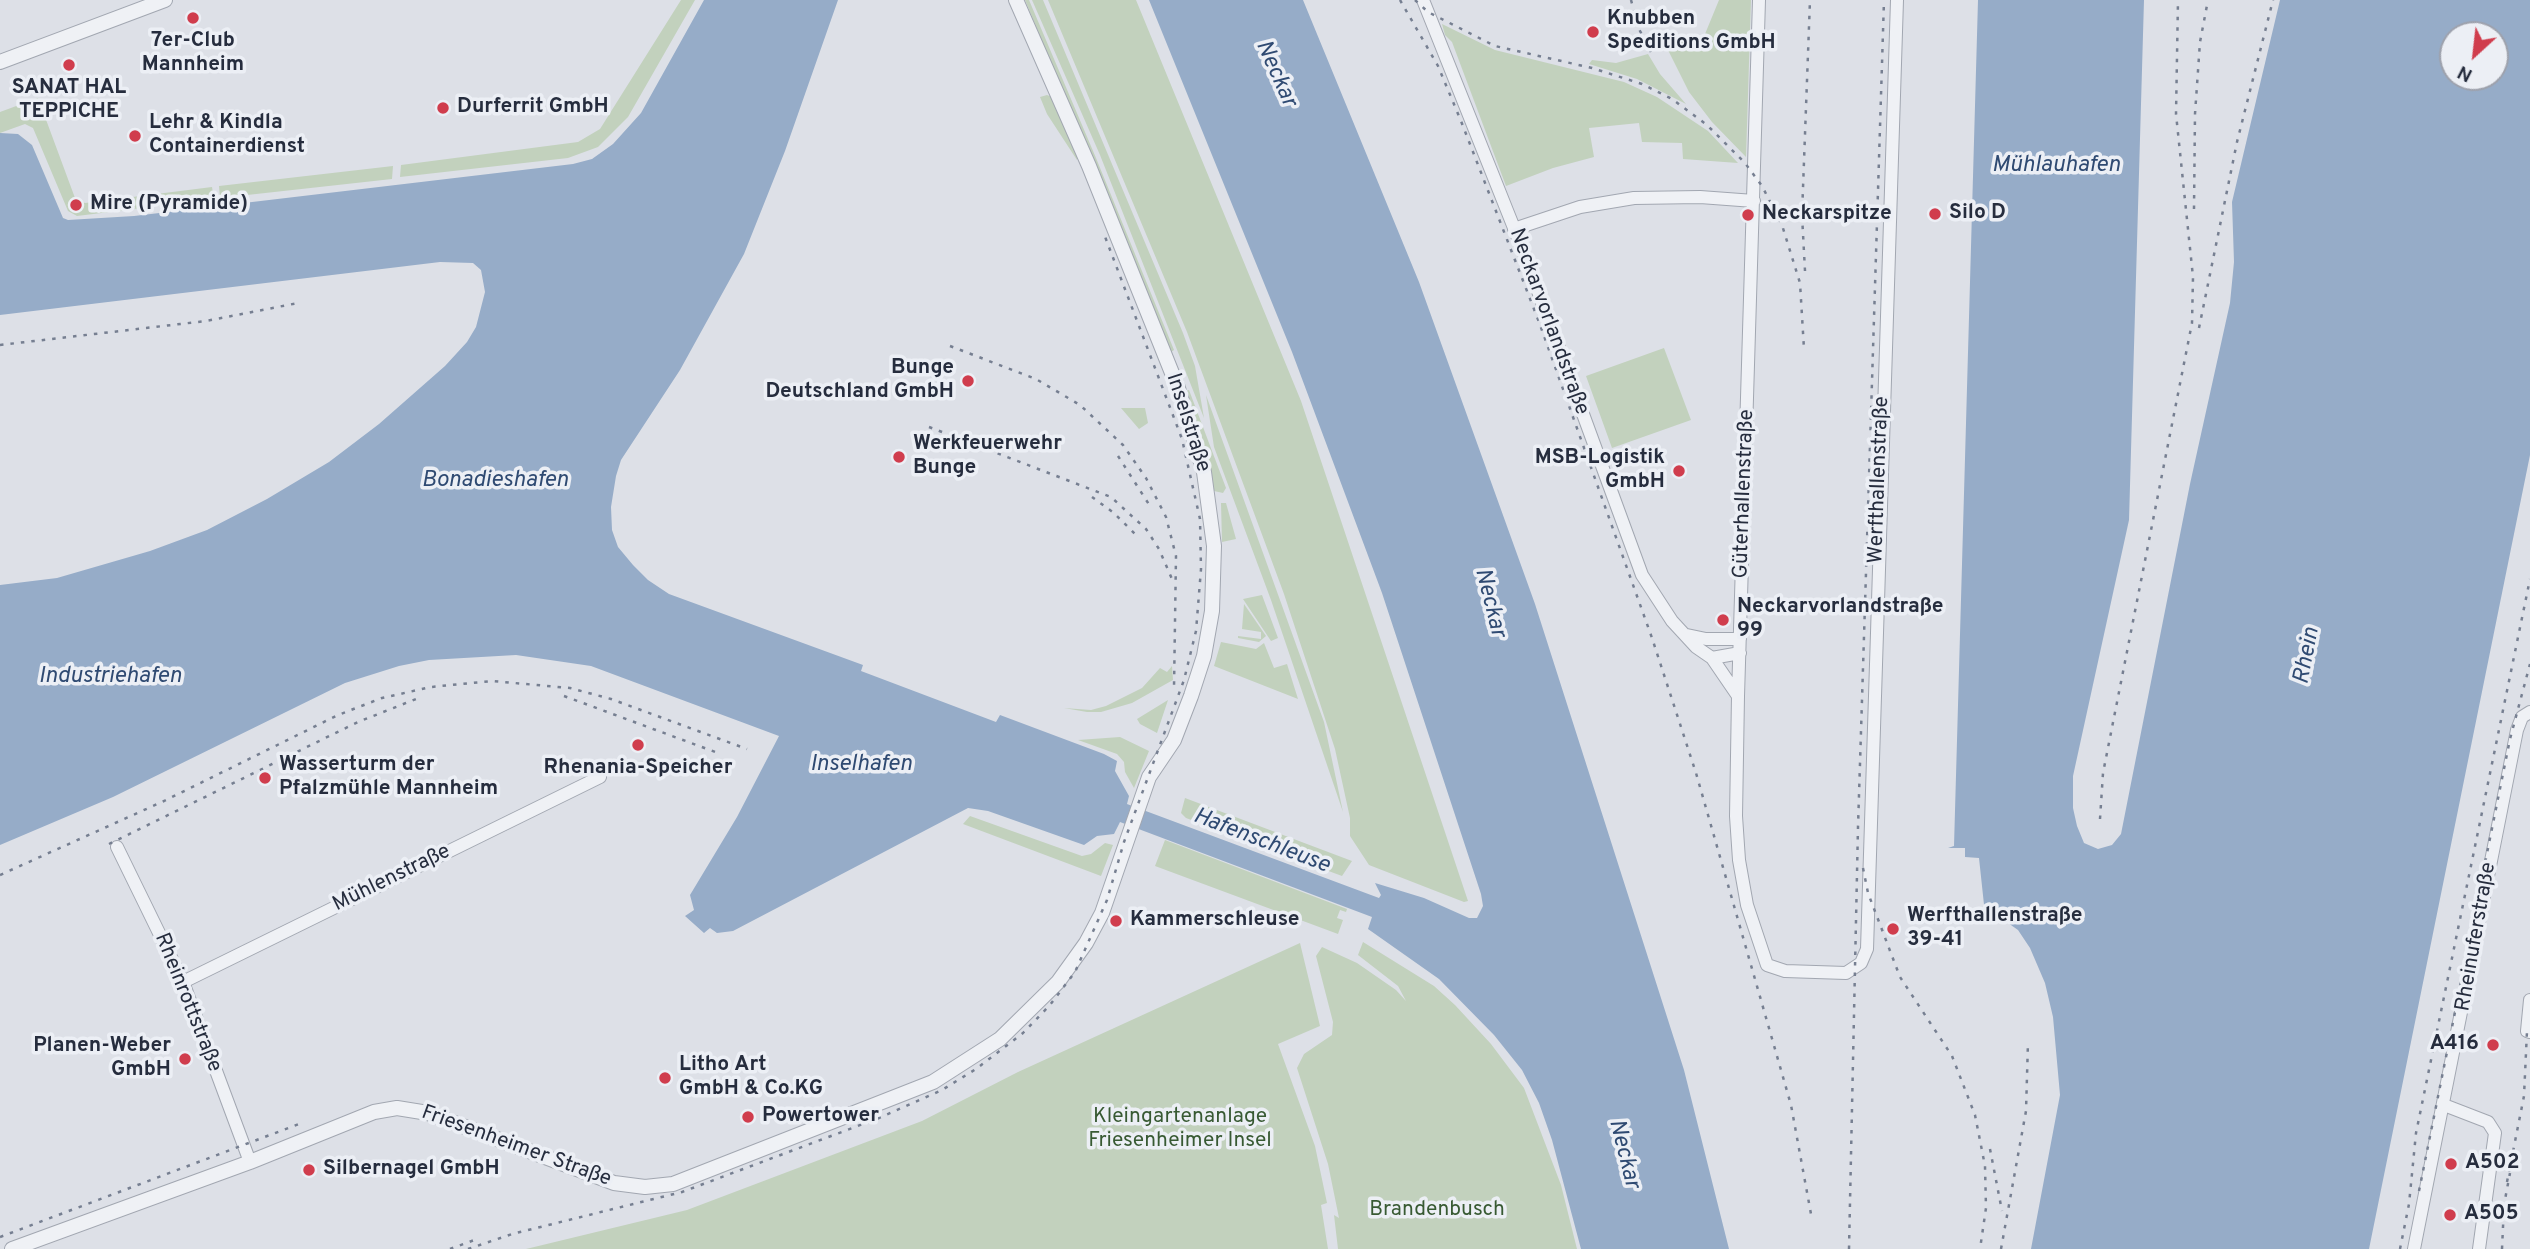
<!DOCTYPE html>
<html>
<head>
<meta charset="utf-8">
<style>
	body { margin:0 }
	#map { position:relative; width:2530px; height:1249px; overflow:hidden; background:#dde0e7; font-family:Overpass,sans-serif }
	canvas { display:block }
	.north { position:absolute; left:2439px; top:21px; width:70px; height:70px; box-sizing:border-box; background:#eceff5; border:2px solid #9da1ac; border-radius:50%; rotate:207deg; font-size:19px; font-weight:700; line-height:28px; text-align:center; color:#262d3e }
	.north::after { content:''; display:block; margin:auto; width:24px; height:32px; background:#d03d4d; clip-path:polygon(50% 0,100% 100%,50% 72%,0 100%) }
</style>
</head>
<body>
<div id="map">
<canvas width="2530" height="1249"></canvas>
<div class="north">N</div>
</div>
<script>
const ctx = document.querySelector('canvas').getContext('2d');
ctx.lineJoin = 'round';
function paint(path, color) { ctx.fillStyle = color; ctx.fill(path, 'evenodd'); }
const shape = rows => new Path2D(rows.map(r => 'M' + r).join(''));
function trace(path, color, width, dash) { ctx.strokeStyle = color; ctx.lineWidth = width; ctx.lineCap = dash ? 'butt' : 'round'; ctx.setLineDash(dash || []); ctx.stroke(path); }
function drawText(font, color, halo, rows, align = 'center') {
  ctx.font = font + ' Overpass,sans-serif'; ctx.lineWidth = 7; ctx.setLineDash([]); ctx.textBaseline = 'middle'; ctx.strokeStyle = halo; ctx.fillStyle = color; for (const [text, x, y, turn = 0] of rows) {
    ctx.save(); ctx.translate(x, y); ctx.rotate((+turn || 0) * Math.PI / 180); ctx.textAlign = isNaN(turn) ? turn : align; if (halo) ctx.strokeText(text, 0, 0); ctx.fillText(text, 0, 0); ctx.restore();
  }
}
const green = shape([
	[681,0,695,0,628,117,598,147,568,158,400,177,401,165,578,142,600,129],
	[1025,0,1029,0,1096,158,1174,350,1171,352],
	[1032,0,1043,0,1183,333,1195,366,1204,418,1100,155],
	[1048,0,1136,0,1301,401,1468,901,1464,902,1369,865,1350,836,1350,818,1335,749,1284,594,1187,332],
	[1719,0,1751,0,1746,157,1712,122,1689,92,1667,48,1705,34],
	[1442,24,1495,50,1624,82,1657,97,1708,131,1738,163,1683,159,1682,143,1642,142,1639,123,1589,128,1594,157,1553,168,1506,186,1452,42,1445,35],
	[1648,54,1660,74,1686,104,1637,79,1589,64,1592,60,1616,63],
	[1047,95,1052,97,1078,155,1077,160,1047,114,1040,97],
	[38,98,75,198,85,203,212,187,214,199,77,216,68,211,33,128,25,124,0,133,0,112],
	[393,166,392,179,220,198,219,186],
	[1664,348,1691,420,1612,448,1586,376],
	[1189,390,1226,488,1223,493,1214,491,1186,391],
	[1206,395,1324,722,1343,812,1271,600,1214,447],
	[1121,408,1145,408,1148,423,1139,429],
	[1221,503,1226,503,1236,539,1222,542],
	[1262,595,1278,638,1271,641,1243,599],
	[1244,604,1266,636,1259,642,1238,638,1238,636,1261,639,1261,632,1242,629],
	[1221,642,1256,649,1264,643,1274,668,1287,664,1298,699,1214,666],
	[1172,666,1173,680,1132,703,1101,712,1087,712,1064,708,1091,710,1106,706,1142,688,1160,668,1167,672],
	[1168,700,1157,733,1140,724,1137,719],
	[1120,737,1149,751,1134,788,1125,772,1124,762,1117,754,1078,740],
	[1185,798,1352,861,1342,876,1186,818,1181,813],
	[970,816,1082,856,1091,854,1105,843,1113,845,1101,876,963,824],
	[1165,840,1347,909,1346,912,1340,910,1337,918,1343,920,1338,934,1155,866],
	[1363,942,1434,986,1455,1005,1491,1044,1524,1088,1561,1185,1577,1249,1338,1249,1334,1215,1339,1218,1328,1164,1297,1068,1304,1054,1332,1035,1333,1022,1316,956,1322,947,1357,963,1396,990,1406,1001,1398,986,1358,955],
	[1300,943,1320,1026,1278,1044,1315,1146,1327,1203,1321,1205,1328,1249,526,1249,687,1210,922,1121,1018,1072]
]);
const water = shape([
	[704,0,838,0,785,151,744,254,680,370,621,460,616,476,611,507,612,530,618,547,633,565,648,580,669,594,863,665,861,671,996,722,1000,715,1104,754,1117,761,1115,771,1129,796,1127,804,1379,898,1381,895,1375,883,1424,898,1469,918,1477,918,1483,906,1481,894,1382,593,1292,352,1149,0,1303,0,1419,282,1535,604,1684,1070,1729,1249,1581,1249,1552,1140,1539,1103,1522,1070,1494,1035,1439,979,1368,929,1372,917,1120,822,1114,834,1097,836,1084,845,988,811,968,808,733,931,717,933,710,928,704,933,685,916,694,910,690,895,737,817,779,736,591,666,516,655,429,660,399,666,345,683,113,797,0,845,0,585,57,578,150,551,207,530,267,499,329,462,379,424,445,366,467,342,476,327,485,292,481,270,473,263,440,262,0,315,0,133,18,134,32,145,63,218,68,220,134,216,573,164,592,159,613,144,641,113],
	[1978,0,2144,0,2129,520,2073,776,2073,808,2077,826,2084,843,2098,849,2112,845,2121,834,2190,484,2230,303,2234,262,2232,202,2280,0,2530,0,2530,455,2369,1249,2031,1249,2060,1095,2053,1017,2045,983,2030,948,2018,930,2001,918,1985,914,1979,858,1965,857,1965,848,1948,848,1954,846],
	[2453,35,2495,35,2495,77,2453,77]
]);
const minor = shape([
	[1423,0,1524,253,1642,575,1672,621,1696,647,1712,658,1740,653],
	[1759,0,1738,696,1736,816,1739,860,1747,905,1767,965,1785,971,1846,973,1861,963,1867,949,1897,0],
	[1514,229,1580,207,1634,198,1700,197,1754,201],
	[1687,635,1706,639,1740,639],
	[1712,658,1738,696],
	[117,847,183,982,250,1162],
	[183,982,600,777],
	[2530,1000,2527,1031,2530,1032],
	[2444,1105,2488,1122,2495,1133,2479,1249],
	[2414,1249,2517,730,2522,717,2530,712]
]);
const tertiary = shape([
	[0,62,165,0],
	[12,1249,250,1162,374,1112,397,1108,428,1113,614,1183,645,1187,673,1184,933,1082,1000,1039,1058,982,1086,943,1102,913,1149,777,1174,740,1191,696,1204,656,1212,611,1214,546,1204,472,1178,388,1089,166,1016,0]
]);
const rail = shape([
	[1400,0,1438,66,1461,121,1539,322,1652,638,1696,773,1791,1105,1811,1214],
	[1415,0,1428,12,1495,46,1592,68,1642,84,1672,99,1707,125,1745,163,1762,186,1782,225,1800,283,1804,349],
	[1631,0,1639,29,1652,54],
	[2194,209,2195,114,2200,42,2208,0],
	[1805,271,1802,215,1810,0],
	[2199,328,2237,142,2273,0],
	[0,345,206,321,298,303],
	[950,346,1036,379,1080,405,1123,445,1146,478,1166,517,1176,556,1174,688],
	[929,427,1111,497,1146,529,1159,549,1172,579],
	[1118,456,1150,506],
	[1092,497,1114,513,1137,536],
	[564,696,718,753],
	[2100,819,2103,773,2192,323,2193,277,2176,114,2178,0],
	[109,844,358,722,416,699],
	[1863,868,1868,893,1900,977,1952,1056,1975,1115,1985,1166,1986,1208,1980,1249],
	[0,875,164,801,338,715,382,698,431,687,492,681,570,688,611,699,747,749],
	[1990,1149,2002,1211],
	[2507,1182,2524,1096,2527,1031],
	[2419,1191,2510,739,2530,664],
	[0,1237,299,1124],
	[450,1249,477,1239],
	[468,1249,512,1234,682,1192,879,1118,942,1090,976,1069,1023,1033,1050,1005,1075,972,1107,900,1124,842,1184,680,1196,631,1201,569,1200,519,1182,439,1104,234],
	[1849,1249,1858,827,1884,0],
	[2001,1249,2026,1111,2028,1042],
	[2400,1249,2409,1204,2416,1133,2530,579],
	[2502,1249,2504,1205,2510,1173]
]);
const markers = [
	[193,18,7,"#d03d4d"],
	[1593,32,7,"#d03d4d"],
	[69,65,7,"#d03d4d"],
	[443,108,7,"#d03d4d"],
	[135,136,7,"#d03d4d"],
	[76,205,7,"#d03d4d"],
	[1935,214,7,"#d03d4d"],
	[1748,215,7,"#d03d4d"],
	[968,381,7,"#d03d4d"],
	[899,457,7,"#d03d4d"],
	[1679,471,7,"#d03d4d"],
	[1723,620,7,"#d03d4d"],
	[638,745,7,"#d03d4d"],
	[265,778,7,"#d03d4d"],
	[1116,921,7,"#d03d4d"],
	[1893,929,7,"#d03d4d"],
	[2493,1045,7,"#d03d4d"],
	[185,1059,7,"#d03d4d"],
	[665,1078,7,"#d03d4d"],
	[748,1117,7,"#d03d4d"],
	[2451,1164,7,"#d03d4d"],
	[309,1170,7,"#d03d4d"],
	[2450,1215,7,"#d03d4d"]
];
const poiNames = [
	["Knubben",1607,20],
	["Speditions GmbH",1607,44],
	["7er-Club",193,42,"center"],
	["Mannheim",193,66,"center"],
	["SANAT HAL",69,89,"center"],
	["TEPPICHE",69,113,"center"],
	["Durferrit GmbH",457,108],
	["Lehr & Kindla",149,124],
	["Containerdienst",149,148],
	["Mire (Pyramide)",90,205],
	["Silo D",1949,214],
	["Neckarspitze",1762,215],
	["Bunge",954,369,"right"],
	["Deutschland GmbH",954,393,"right"],
	["Werkfeuerwehr",913,445],
	["Bunge",913,469],
	["MSB-Logistik",1665,459,"right"],
	["GmbH",1665,483,"right"],
	["Neckarvorlandstraße",1737,608],
	["99",1737,632],
	["Wasserturm der",279,766],
	["Pfalzmühle Mannheim",279,790],
	["Rhenania-Speicher",638,769,"center"],
	["Werfthallenstraße",1907,917],
	["39-41",1907,941],
	["Kammerschleuse",1130,921],
	["A416",2479,1045,"right"],
	["Planen-Weber",171,1047,"right"],
	["GmbH",171,1071,"right"],
	["Litho Art",679,1066],
	["GmbH & Co.KG",679,1090],
	["Powertower",762,1117],
	["A502",2465,1164],
	["Silbernagel GmbH",323,1170],
	["A505",2464,1215]
];
const streetNames = [
	["Neckarvorlandstraße",1548,322,70],
	["Inselstraße",1187,423,72],
	["Werfthallenstraße",1880,480,-88],
	["Güterhallenstraße",1745,494,-88],
	["Mühlenstraße",392,879,-26],
	["Rheinuferstraße",2477,937,-80],
	["Rheinrottstraße",187,1003,68],
	["Friesenheimer Straße",516,1147,20]
];
const parkNames = [
	["Kleingartenanlage",1180,1118],
	["Friesenheimer Insel",1180,1142],
	["Brandenbusch",1437,1211]
];
const waterNames = [
	["Neckar",1275,74,66],
	["Mühlauhafen",2056,166],
	["Bonadieshafen",495,481],
	["Neckar",1489,603,76],
	["Rhein",2308,656,-79],
	["Industriehafen",110,677],
	["Inselhafen",861,765],
	["Hafenschleuse",1261,842,21],
	["Neckar",1623,1154,76]
];
paint(green, '#c2d1bd');
paint(water, '#96acc8');
trace(minor, '#a2a7b1', 14);
trace(tertiary, '#a2a7b1', 16);
trace(minor, '#eff1f5', 12);
trace(tertiary, '#eff1f5', 14);
trace(rail, '#767f91', 2.5, [3.5, 7]);
for (const [x, y, r, color] of markers) { const dot = new Path2D(); dot.arc(x, y, r, 0, 2 * Math.PI); ctx.fillStyle = color; ctx.fill(dot); trace(dot, '#eceff5', 2.5); }
drawText('bold 21px', '#262d3e', '#eceff5', poiNames, 'left');
drawText('21px', '#262d3e', '#eceff5', streetNames);
drawText('21px', '#385a33', '#eceff5', parkNames);
drawText('italic 23px', '#2f4a72', '#eceff5', waterNames);
</script>
</body>
</html>
